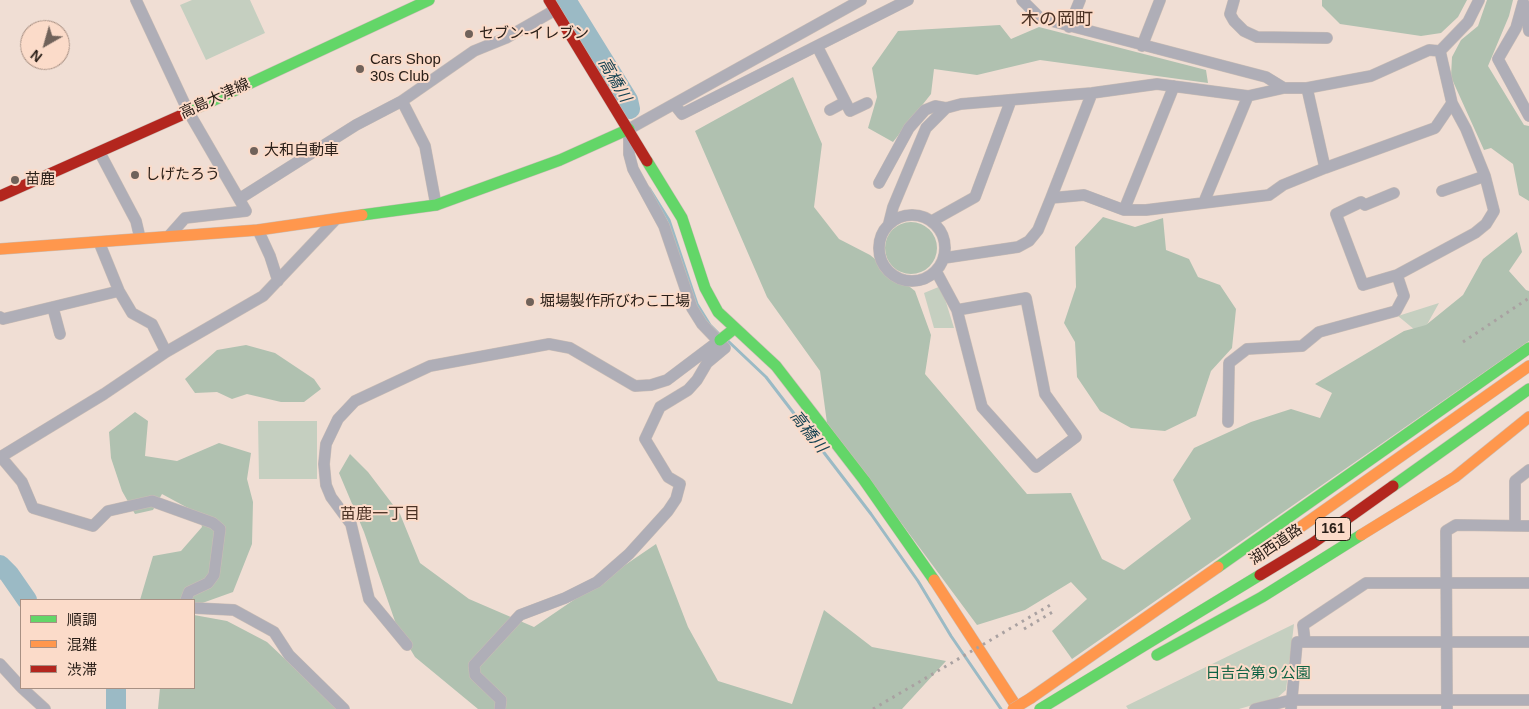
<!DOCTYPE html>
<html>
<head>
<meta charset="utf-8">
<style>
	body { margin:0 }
	#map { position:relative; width:1529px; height:709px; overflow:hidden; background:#f0ded4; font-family:Helvetica,"Noto Sans JP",sans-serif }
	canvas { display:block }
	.legend { position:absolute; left:20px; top:599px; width:175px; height:90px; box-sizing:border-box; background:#fbdbc9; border:1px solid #a89083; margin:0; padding:6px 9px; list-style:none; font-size:15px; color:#2b2019 }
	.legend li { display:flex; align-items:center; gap:10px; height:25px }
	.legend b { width:25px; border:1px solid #a89083 }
	.north { position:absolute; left:20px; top:20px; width:50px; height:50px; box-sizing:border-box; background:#fbdbc9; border:1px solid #a89083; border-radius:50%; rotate:218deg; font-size:14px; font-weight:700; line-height:20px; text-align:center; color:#2b2019 }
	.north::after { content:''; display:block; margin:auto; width:18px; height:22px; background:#70625a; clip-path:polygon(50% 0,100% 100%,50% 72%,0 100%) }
</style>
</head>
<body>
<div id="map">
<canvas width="1529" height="709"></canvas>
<ul class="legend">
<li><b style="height:6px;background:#63d668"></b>順調</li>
<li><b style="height:6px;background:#ff974d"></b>混雑</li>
<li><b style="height:6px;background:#b3261e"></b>渋滞</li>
</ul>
<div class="north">N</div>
</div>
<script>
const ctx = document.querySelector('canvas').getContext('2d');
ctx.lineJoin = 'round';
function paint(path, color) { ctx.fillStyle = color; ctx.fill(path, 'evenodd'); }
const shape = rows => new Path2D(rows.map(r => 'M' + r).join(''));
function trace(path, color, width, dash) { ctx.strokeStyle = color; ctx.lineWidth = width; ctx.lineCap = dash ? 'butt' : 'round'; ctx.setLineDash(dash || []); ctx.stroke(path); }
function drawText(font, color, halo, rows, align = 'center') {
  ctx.font = font + ' Helvetica,"Noto Sans JP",sans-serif'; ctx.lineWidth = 4; ctx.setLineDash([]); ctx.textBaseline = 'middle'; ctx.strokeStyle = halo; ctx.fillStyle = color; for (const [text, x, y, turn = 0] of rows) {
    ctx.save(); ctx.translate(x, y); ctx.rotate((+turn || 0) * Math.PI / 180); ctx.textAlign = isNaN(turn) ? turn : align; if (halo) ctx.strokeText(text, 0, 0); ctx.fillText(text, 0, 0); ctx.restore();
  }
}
const green = shape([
	[192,0,250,0,265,33,206,60,180,5],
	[941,286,954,328,934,328,924,293],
	[1439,303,1424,330,1415,330,1398,316],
	[258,421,317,421,317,479,259,479],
	[1294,624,1286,690,1277,698,1239,709,1128,709,1126,706]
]);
const forest = shape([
	[1322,0,1467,0,1458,17,1441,33,1421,36,1340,24,1322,6],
	[1487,0,1513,0,1509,16,1488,66,1524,125,1529,126,1529,201,1519,195,1513,164,1491,148,1484,150,1451,77,1452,57,1461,40,1478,26],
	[1000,25,1011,39,1039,27,1206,70,1208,83,1040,60,977,75,934,69,931,94,893,142,868,128,877,97,872,68,898,31],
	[793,77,822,144,814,207,839,239,870,255,915,291,931,335,925,374,1027,494,1071,493,1102,559,1124,570,1191,519,1173,480,1194,448,1251,422,1291,409,1320,418,1332,393,1315,384,1404,331,1426,325,1463,295,1483,259,1517,232,1522,252,1509,271,1526,290,1529,291,1529,341,1072,659,1052,631,1087,599,1071,582,1025,610,977,625,827,423,820,371,767,297,695,131],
	[1103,217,1135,227,1163,218,1166,250,1189,259,1198,277,1220,285,1236,309,1232,348,1211,371,1196,416,1165,431,1131,428,1100,411,1077,377,1075,342,1064,323,1076,287,1075,247],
	'885 248a26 26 0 1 1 52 0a26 26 0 1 1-52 0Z',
	[246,345,275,353,314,379,321,389,304,402,281,402,247,394,232,399,217,392,195,393,185,379,217,350],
	[135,412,148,421,145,456,177,461,219,443,251,453,247,479,253,502,252,544,233,592,194,606,194,600,140,600,153,556,181,551,202,527,199,514,162,494,153,510,135,514,122,491,111,458,109,432],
	[350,454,368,472,400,514,420,563,469,599,534,627,656,544,688,627,718,681,792,704,824,610,872,647,946,661,902,709,478,709,415,657,397,627,364,532,339,473],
	[194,615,227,621,267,642,338,709,158,709,160,688,194,688]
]);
const stream = shape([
	[649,188,669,220,697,304,710,325,719,334],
	[728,341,766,377,871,514,918,581,951,636,1001,709]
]);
const river = shape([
	[566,0,628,100,630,109],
	[0,565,9,574,27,600],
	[116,709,116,688]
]);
const street = shape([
	[136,0,188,111,246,211,185,218,169,236],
	[1022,0,1040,18,1266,77,1284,88],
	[1234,0,1230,14,1234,21,1244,31,1257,37,1327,38],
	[1523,3,1516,28,1498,59,1529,116],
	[1524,4,1529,31],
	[1069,27,1080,0],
	[817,46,850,111,867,103],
	[1142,46,1160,0],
	[1440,51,1468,22,1479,0],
	[1307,88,1325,168],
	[402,101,425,146,436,205],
	[674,104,682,114,908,0],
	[830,110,845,102],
	[100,153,136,221,140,238],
	[879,183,909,128,925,110,935,106,946,108],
	[1442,191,1485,176],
	[1394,193,1365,205,1361,202,1336,214,1363,285,1397,275],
	[1051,198,1092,93],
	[239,199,356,125,402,101,474,51,506,38,555,10],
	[1204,202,1248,96],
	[1124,210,1174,86],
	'879 248a33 33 0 1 1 66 0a33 33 0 1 1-66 0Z',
	[932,221,975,197,1011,100],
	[889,223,893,207,926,128,946,108,961,104,1092,93,1157,84,1248,96,1284,88,1307,88,1371,76,1429,50,1440,51],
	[258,230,270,256,278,281],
	[99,242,119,291,132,313,152,324,166,352],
	[944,258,1018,247,1029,241,1038,230,1051,198,1084,195,1124,210,1146,210,1269,195,1283,185,1325,168,1435,128,1452,103],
	[936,271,957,310,982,407,1036,467,1076,437,1045,394,1026,298,957,310],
	[53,308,60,334],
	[0,317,3,319,119,291],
	[1228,422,1229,363,1247,349,1302,346,1319,332,1396,311,1404,296,1397,275,1475,233,1486,224,1494,211,1485,176,1466,129,1452,103,1440,51],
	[0,456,22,482,33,508,93,526,108,511,152,501,213,523,220,529,214,575,208,583,189,592,186,600],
	[2,456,104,394,166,352,263,296,335,220],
	[1515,525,1515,481,1529,470],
	[194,608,234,610,274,632,289,655,344,709],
	[1305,642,1303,625,1366,583,1529,583],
	[407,645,369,599,351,524,331,497,326,485,324,464,326,444,338,419,355,401,430,366,549,344,570,348,635,386,651,385,667,380,720,340],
	[0,664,21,687],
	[22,688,45,709],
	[500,709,501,700,475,675,474,665,520,615,565,598,597,582,629,554,668,511,676,499,680,484,668,477,645,439,660,407,688,390,697,380,707,363,725,348,702,324,692,308,664,226,633,169,629,154,629,129,861,0],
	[1255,709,1291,700,1529,700],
	[1291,709,1297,642,1529,642],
	[1447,709,1446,531,1456,525,1529,526]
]);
const fast = shape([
	[184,114,429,0],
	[647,161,682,218,705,288,718,312,776,366,864,480,934,580],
	[362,215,436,205,560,160,629,129],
	[720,340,734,329],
	[1393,486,1529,389],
	[1218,567,1529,348],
	[1157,655,1262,597,1361,535],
	[1040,709,1260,575]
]);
const slow = shape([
	[0,249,258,230,362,215],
	[1361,535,1455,477,1529,417],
	[1275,545,1529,366],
	[934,580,1018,709],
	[1031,698,1218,567]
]);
const jam = shape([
	[549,0,647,161],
	[0,196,184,114],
	[1260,575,1313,543,1393,486]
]);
const rail = shape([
	[1463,342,1529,298],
	[1024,629,1056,610],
	[873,709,1052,604]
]);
const slowBridge = shape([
	[1013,709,1031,698]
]);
const markers = [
	[469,34,5,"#70625a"],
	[360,69,5,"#70625a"],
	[254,151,5,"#70625a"],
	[135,175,5,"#70625a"],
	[15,180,5,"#70625a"],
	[530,302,5,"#70625a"]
];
const shields = [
	[1333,529,35]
];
const shieldNames = [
	["161",1333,529]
];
const poiNames = [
	["セブン-イレブン",479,34],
	["Cars Shop",370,60],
	["30s Club",370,77],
	["大和自動車",264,151],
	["しげたろう",145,175],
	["苗鹿",25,180],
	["堀場製作所びわこ工場",540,302]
];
const streetNames = [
	["高島大津線",215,99,-25],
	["湖西道路",1276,545,-34]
];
const parkNames = [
	["日吉台第９公園",1258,674]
];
const waterNames = [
	["高橋川",614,80,60],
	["高橋川",808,432,52]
];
const neighbourhoodNames = [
	["苗鹿一丁目",380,515]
];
const quarterNames = [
	["木の岡町",1057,20]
];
paint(green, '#c5cfc0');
paint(forest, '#b0c1b0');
trace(stream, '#9bbac5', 3);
trace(river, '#9bbac5', 20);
trace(street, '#cabdb5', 12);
trace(fast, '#cabdb5', 12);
trace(slow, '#cabdb5', 12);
trace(jam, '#cabdb5', 12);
trace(street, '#afaeb7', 11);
trace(fast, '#63d668', 11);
trace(slow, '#ff974d', 11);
trace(jam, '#b3261e', 11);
trace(rail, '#a9a1a1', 3, [2.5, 5]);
trace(slowBridge, '#cabdb5', 12, []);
trace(slowBridge, '#ff974d', 11);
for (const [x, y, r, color] of markers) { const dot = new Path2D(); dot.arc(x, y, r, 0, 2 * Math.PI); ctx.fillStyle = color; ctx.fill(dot); trace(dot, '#fbdbc9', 2); }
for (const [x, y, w] of shields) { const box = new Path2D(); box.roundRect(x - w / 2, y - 11.5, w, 23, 4); ctx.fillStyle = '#fbdbc9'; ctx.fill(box); trace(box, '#2b2019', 1); }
drawText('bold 14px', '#2b2019', null, shieldNames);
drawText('15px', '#2b2019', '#fbdbc9', poiNames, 'left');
drawText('15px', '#2b2019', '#fbdbc9', streetNames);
drawText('15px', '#0e6243', '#fbdbc9', parkNames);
drawText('italic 16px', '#154252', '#fbdbc9', waterNames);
drawText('16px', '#4a3123', '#fbdbc9', neighbourhoodNames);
drawText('18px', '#4a3123', '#fbdbc9', quarterNames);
</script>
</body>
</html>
